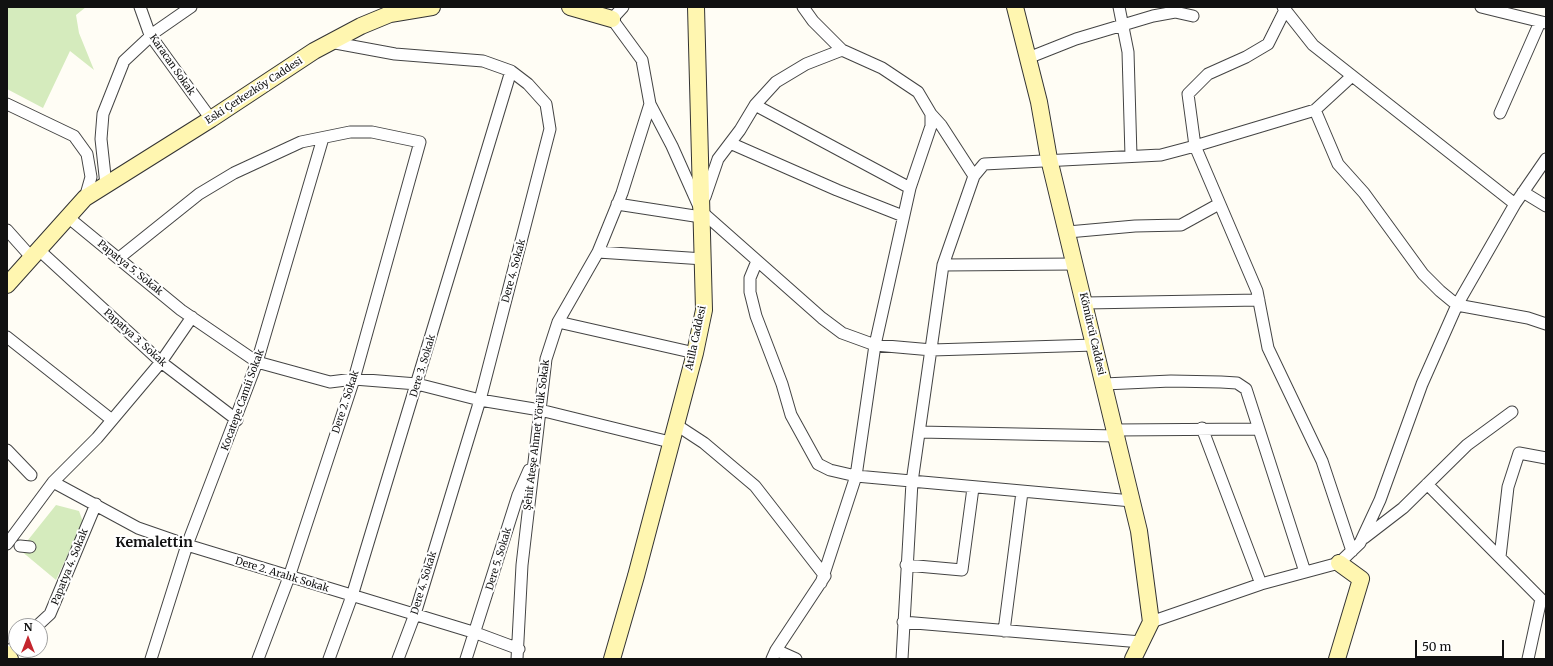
<!DOCTYPE html>
<html>
<head>
<meta charset="utf-8">
<style>
	body { margin:0 }
	#map { position:relative; width:1553px; height:666px; overflow:hidden; background:#fffdf5; font-family:Merriweather,serif }
	canvas { display:block }
	.frame { position:absolute; inset:0; border:8px solid #111; pointer-events:none }
	.north { position:absolute; left:8px; top:618px; width:40px; height:40px; box-sizing:border-box; background:#fff; border:1px solid #a0a0a0; border-radius:50%; rotate:0deg; font-size:11px; font-weight:700; line-height:16px; text-align:center; color:#111 }
	.north::after { content:''; display:block; margin:auto; width:14px; height:18px; background:#c4262e; clip-path:polygon(50% 0,100% 100%,50% 72%,0 100%) }
	.scale { position:absolute; left:1415px; top:640px; width:89px; height:18px; box-sizing:border-box; border:2px solid #111; border-top:0; padding-left:5px; font-size:12px; line-height:14px; white-space:nowrap; color:#111; -webkit-text-stroke:3px #fff; paint-order:stroke }
</style>
</head>
<body>
<div id="map">
<canvas width="1553" height="666"></canvas>
<div class="frame"></div>
<div class="north">N</div>
<div class="scale">50 m</div>
</div>
<script>
const ctx = document.querySelector('canvas').getContext('2d');
ctx.lineJoin = 'round';
function paint(path, color) { ctx.fillStyle = color; ctx.fill(path, 'evenodd'); }
const shape = rows => new Path2D(rows.map(r => 'M' + r).join(''));
function trace(path, color, width, dash) { ctx.strokeStyle = color; ctx.lineWidth = width; ctx.lineCap = dash ? 'butt' : 'round'; ctx.setLineDash(dash || []); ctx.stroke(path); }
function drawText(font, color, halo, rows, align = 'center') {
  ctx.font = font + ' Merriweather,serif'; ctx.lineWidth = 4; ctx.setLineDash([]); ctx.textBaseline = 'middle'; ctx.strokeStyle = halo; ctx.fillStyle = color; for (const [text, x, y, turn = 0] of rows) {
    ctx.save(); ctx.translate(x, y); ctx.rotate((+turn || 0) * Math.PI / 180); ctx.textAlign = isNaN(turn) ? turn : align; if (halo) ctx.strokeText(text, 0, 0); ctx.fillText(text, 0, 0); ctx.restore();
  }
}
const green = shape([
	[7,7,86,7,76,15,79,33,94,70,70,51,43,108,7,89],
	[56,505,79,511,83,522,56,580,20,550]
]);
const street = shape([
	[140,7,150,35,211,119],
	[803,7,813,21,842,50,882,68,918,92,931,114,941,125,974,176],
	[1119,7,1128,52,1131,156],
	[1283,7,1313,45,1515,204],
	[1481,7,1546,23],
	[1285,10,1268,44,1246,57,1208,74,1188,94,1195,146,1257,291,1268,348,1322,461,1352,551],
	[330,42,395,54,483,61,511,71,528,84,546,104,550,129,480,400,415,614,398,659],
	[1028,58,1076,39,1153,16,1175,12,1193,16],
	[7,104,74,136,87,154,91,177,85,198],
	[650,104,672,146,701,211,822,318,842,333,875,345,932,350,1095,345],
	[755,105,910,188],
	[1315,110,1338,164,1364,193,1423,274,1440,291,1457,305,1528,318,1546,324],
	[1500,113,1540,22],
	[730,143,837,190,903,216],
	[106,185,101,139,103,114,124,61,155,32,191,7],
	[1523,192,1546,206],
	[705,197,718,159,740,130,755,105,776,82,806,64,842,50],
	[617,204,701,217],
	[69,218,181,310,257,362,330,382,354,379,417,384,480,400,540,410,670,442],
	[7,230,32,258],
	[1068,232,1135,226,1181,225,1219,204],
	[39,250,161,362,237,420],
	[598,252,704,259],
	[119,258,199,194,234,173,301,142,350,132,372,132,420,142,354,379,289,577,258,659],
	[757,261,750,278,750,292,756,316,782,384,791,415,818,464,830,470,856,476,1132,501],
	[943,265,1076,264],
	[1085,303,1259,300],
	[558,322,695,353],
	[7,337,112,420],
	[1104,384,1171,381,1221,382,1237,383,1246,389,1305,572],
	[675,424,704,443,755,486,825,576,776,650],
	[1202,428,1261,584],
	[1115,430,1257,429],
	[919,432,1117,436],
	[7,450,31,475],
	[53,482,138,528,187,545,476,633,519,649],
	[1427,484,1541,599,1528,659],
	[1364,538,1403,508,1467,445,1512,412],
	[7,544,53,482,97,438,161,362,192,317],
	[20,546,30,547],
	[1500,557,1508,487,1519,453,1546,458],
	[906,565,962,570,973,488],
	[821,583,856,476,875,345,910,188,931,126,931,114],
	[903,622,1141,642],
	[1151,622,1261,584,1339,563,1360,543,1380,500,1422,384,1457,305,1515,204,1546,159],
	[37,626,50,614,96,504],
	[1004,631,1022,492],
	[7,653,16,645],
	[151,659,187,545,257,362,323,138],
	[329,659,352,596,511,71],
	[466,659,518,495,529,470],
	[517,659,522,565,546,359,558,322,598,252,622,193,650,104,642,60,612,19,623,7],
	[772,659,776,650,796,659],
	[902,659,912,482,943,265,974,176,984,164,1161,155,1195,146,1315,110,1352,76]
]);
const secondary = shape([
	[570,7,612,19],
	[1015,7,1039,102,1049,159,1139,531,1151,622,1133,659],
	[7,285,85,198,211,119,314,51,361,26,390,14,432,7],
	[7,654,10,659],
	[612,659,636,576,695,353,704,310,696,7],
	[1337,659,1361,579,1339,563]
]);
const streetNames = [
	["Karacan Sokak",172,65,55],
	["Eski Çerkezköy Caddesi",254,91,-33],
	["Papatya 5. Sokak",130,268,39],
	["Dere 4. Sokak",514,271,-75],
	["Kömürcü Caddesi",1092,334,77],
	["Papatya 3. Sokak",135,338,42],
	["Atilla Caddesi",696,338,-78],
	["Dere 3. Sokak",423,366,-73],
	["Kocatepe Camii Sokak",243,400,-70],
	["Dere 2. Sokak",346,402,-72],
	["Şehit Ateşe Ahmet Yörük Sokak",537,435,-83],
	["Dere 5. Sokak",499,559,-73],
	["Papatya 4. Sokak",70,567,-68],
	["Dere 2. Aralık Sokak",282,575,17],
	["Dere 4. Sokak",424,583,-73]
];
const districtNames = [
	["Kemalettin",154,543]
];
paint(green, '#d5ebbd');
trace(street, '#444', 13);
trace(secondary, '#333', 18);
trace(street, '#fff', 11);
trace(secondary, '#fff6b0', 16);
drawText('10px', '#111', '#fff', streetNames);
drawText('bold 14px', '#111', '#fff', districtNames);
</script>
</body>
</html>
